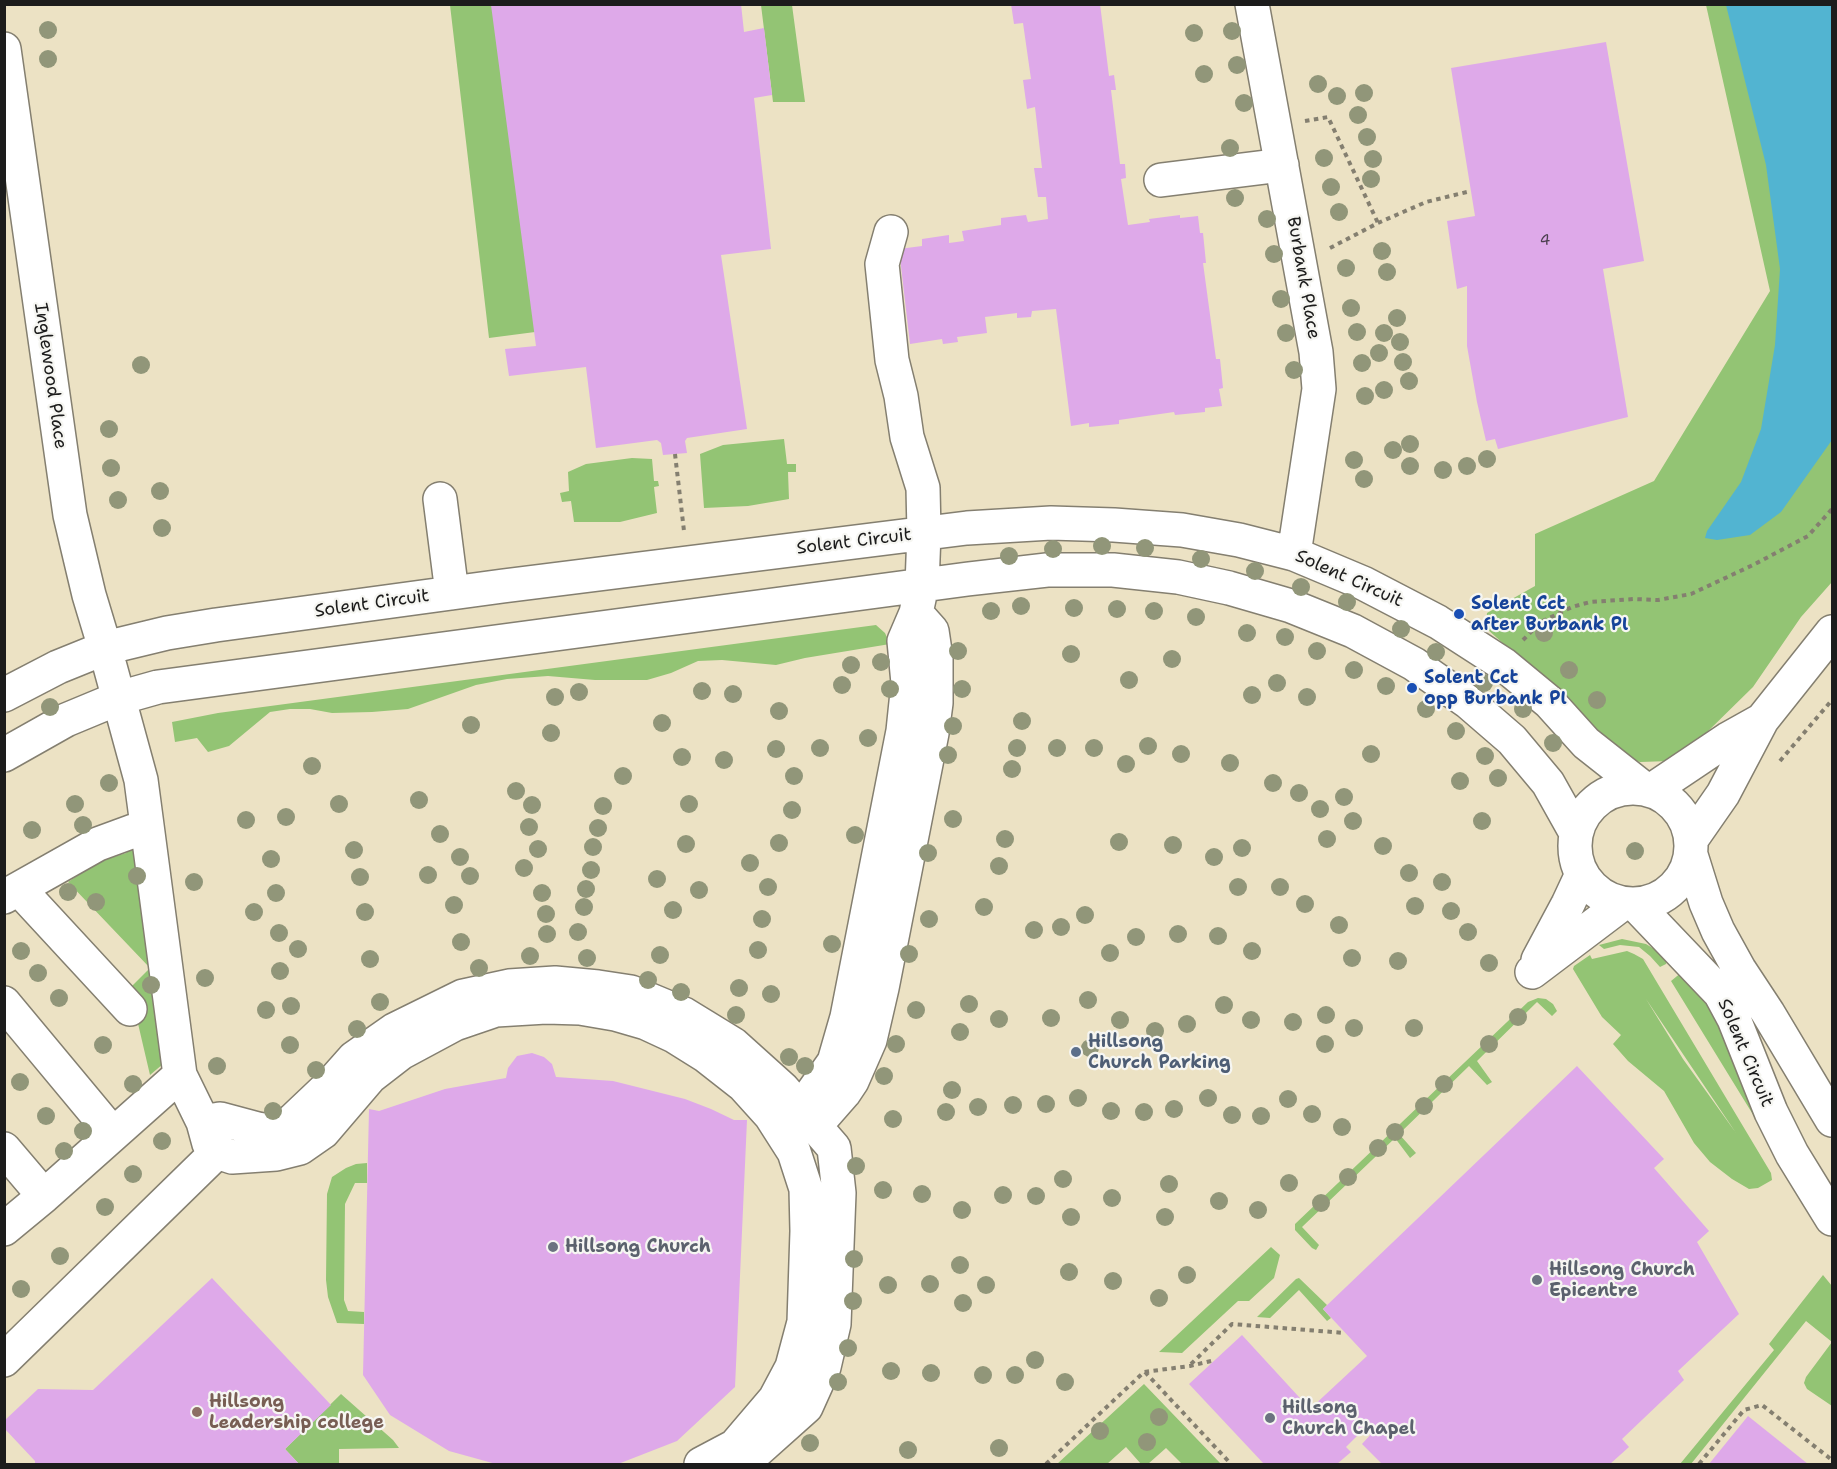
<!DOCTYPE html>
<html>
<head>
<meta charset="utf-8">
<style>
	body { margin:0 }
	#map { position:relative; width:1837px; height:1469px; overflow:hidden; background:#ece2c4; font-family:"Shantell Sans",sans-serif }
	canvas { display:block }
	.frame { position:absolute; inset:0; border:6px solid #1c1c1c; pointer-events:none }
</style>
</head>
<body>
<div id="map">
<canvas width="1837" height="1469"></canvas>
<div class="frame"></div>
</div>
<script>
const ctx = document.querySelector('canvas').getContext('2d');
ctx.lineJoin = 'round';
function paint(path, color) { ctx.fillStyle = color; ctx.fill(path, 'evenodd'); }
const shape = rows => new Path2D(rows.map(r => 'M' + r).join(''));
function trace(path, color, width, dash) { ctx.strokeStyle = color; ctx.lineWidth = width; ctx.lineCap = dash ? 'butt' : 'round'; ctx.setLineDash(dash || []); ctx.stroke(path); }
function drawText(font, color, halo, rows, align = 'center') {
  ctx.font = font + ' "Shantell Sans",sans-serif'; ctx.lineWidth = 4.5; ctx.setLineDash([]); ctx.textBaseline = 'middle'; ctx.strokeStyle = halo; ctx.fillStyle = color; for (const [text, x, y, turn = 0] of rows) {
    ctx.save(); ctx.translate(x, y); ctx.rotate((+turn || 0) * Math.PI / 180); ctx.textAlign = isNaN(turn) ? turn : align; if (halo) ctx.strokeText(text, 0, 0); ctx.fillText(text, 0, 0); ctx.restore();
  }
}
const green = shape([
	[450,5,496,5,492,5,535,332,489,338],
	[761,5,792,5,805,102,773,102],
	[1706,5,1832,5,1832,582,1801,617,1753,687,1698,741,1670,761,1640,762,1612,753,1529,667,1486,628,1487,613,1535,586,1535,534,1654,481,1770,291],
	[784,439,787,464,796,464,796,472,788,472,789,499,748,506,704,508,700,454,723,445],
	[632,458,652,459,654,481,658,481,659,486,654,487,657,513,620,522,574,522,571,501,562,502,560,493,569,491,568,472,586,464],
	[876,625,885,633,890,644,805,658,776,665,722,660,698,661,671,673,647,680,595,680,548,676,507,679,476,685,408,709,372,712,332,713,310,709,290,709,270,712,229,746,208,752,197,738,175,742,172,722,218,713],
	[135,844,163,1064,150,1075,136,1015,146,1004,131,987,150,968,68,882,98,862,126,853],
	[1622,939,1646,944,1659,952,1668,959,1666,964,1660,967,1650,956,1639,947,1620,945,1604,949,1599,945],
	[1627,951,1634,954,1643,959,1771,1173,1772,1180,1758,1188,1749,1189,1732,1179,1710,1162,1694,1143,1664,1091,1628,1061,1613,1044,1621,1035,1602,1017,1573,969,1574,966,1590,955,1592,959],
	[1646,999,1736,1133,1683,1059],
	[1682,972,1701,995,1724,1032,1760,1126,1671,981],
	[1538,998,1546,999,1553,1004,1557,1011,1552,1016,1537,1002,1477,1061,1492,1082,1487,1085,1469,1066,1399,1134,1416,1153,1410,1158,1395,1138,1302,1227,1319,1245,1316,1250,1312,1248,1295,1230,1295,1224,1528,1002],
	[367,1163,367,1183,355,1183,345,1204,344,1300,348,1311,364,1312,364,1324,337,1323,328,1297,326,1280,327,1194,332,1177,346,1168,356,1164],
	[1271,1247,1280,1255,1274,1278,1249,1301,1238,1301,1182,1353,1159,1352],
	[1823,1275,1832,1286,1832,1342,1806,1321,1691,1464,1680,1464,1774,1350,1769,1344],
	[1299,1278,1327,1305,1323,1309,1331,1318,1327,1321,1299,1290,1270,1318,1257,1317,1296,1279],
	[1832,1342,1832,1406,1807,1389,1804,1383,1806,1377],
	[1144,1384,1221,1464,1182,1464,1166,1448,1148,1464,1141,1464,1126,1447,1107,1464,1057,1464],
	[341,1394,393,1440,399,1448,339,1449,339,1464,299,1464,285,1449]
]);
const water = shape([
	[1726,5,1832,5,1832,440,1781,512,1750,535,1717,540,1705,538,1707,531,1741,482,1761,429,1775,345,1780,269,1766,165]
]);
const building = shape([
	[741,4,744,32,764,28,772,95,754,98,771,249,721,255,747,429,687,438,685,441,687,453,663,455,661,443,657,440,596,448,586,367,509,376,505,349,536,346,491,5],
	[1011,4,1100,4,1109,76,1114,75,1116,90,1111,90,1120,164,1125,164,1126,178,1121,179,1128,225,1150,222,1149,219,1180,215,1180,218,1198,216,1200,233,1203,233,1206,263,1203,263,1216,359,1220,359,1223,388,1219,389,1222,406,1205,408,1205,412,1175,415,1174,412,1119,420,1119,424,1089,427,1089,423,1071,426,1056,309,1032,311,1031,317,1017,318,1017,313,985,317,987,333,957,337,958,342,943,344,942,339,910,344,899,249,922,246,922,239,949,235,949,243,964,241,962,231,1001,225,1001,218,1026,215,1028,222,1048,219,1046,197,1038,197,1034,168,1042,168,1035,107,1027,109,1023,80,1031,79,1023,23,1014,24],
	[1606,42,1644,261,1603,269,1628,417,1498,449,1495,439,1486,441,1477,402,1467,346,1467,286,1457,289,1447,221,1475,216,1451,68],
	[532,1053,544,1057,552,1064,556,1077,613,1081,685,1099,711,1109,734,1120,747,1120,735,1387,677,1441,618,1464,496,1464,449,1451,390,1415,363,1375,369,1109,379,1111,445,1089,506,1078,508,1068,517,1056],
	[1577,1066,1664,1159,1654,1168,1709,1231,1697,1242,1739,1314,1678,1371,1684,1380,1622,1439,1629,1447,1610,1464,1382,1464,1362,1444,1373,1432,1367,1426,1346,1447,1351,1452,1337,1464,1264,1464,1189,1384,1242,1335,1310,1409,1367,1356,1323,1309],
	[212,1278,331,1405,285,1449,299,1464,35,1464,35,1461,4,1428,4,1421,38,1389,93,1390],
	[1748,1416,1808,1464,1709,1464]
]);
const path = shape([
	[1305,121,1328,117,1378,223],
	[1330,248,1378,223,1426,202,1471,191],
	[675,454,684,531],
	[1523,640,1541,622,1572,607,1590,602,1634,599,1658,600,1691,594,1753,565,1808,536,1832,509],
	[1780,761,1832,700],
	[1191,1364,1232,1324,1345,1333],
	[1145,1372,1231,1464],
	[1046,1464,1144,1372,1190,1366,1215,1360],
	[1699,1464,1744,1410,1762,1405,1832,1460]
]);
const minor = shape([
	[1252,4,1316,352,1319,389,1294,554],
	[4,49,70,515,89,595,105,648,141,780,180,1075,203,1122,209,1144,217,1152,232,1157,276,1154,300,1148,323,1132,370,1077,401,1053,455,1024,496,1010,546,1007,580,1008,615,1014,646,1023,674,1036,706,1056,743,1085,771,1116,794,1152,806,1189,807,1231,804,1322,792,1367,775,1399,735,1446,701,1464],
	[1161,180,1282,165],
	[440,499,452,593],
	[4,695,58,667,105,648,167,633,216,625,503,586,967,528,1051,523,1114,525,1182,530,1239,540,1294,554,1363,583,1438,622,1503,664,1549,702,1586,743,1643,788],
	[4,755,66,720,119,698,158,687,968,579,1047,570,1113,570,1178,577,1229,588,1291,606,1353,631,1414,664,1468,702,1512,740,1548,783,1576,833],
	'1575 846a58 58 0 1 1 116 0a58 58 0 1 1-116 0Z',
	[1652,790,1728,739,1762,720],
	[1691,840,1723,794,1762,720,1832,632],
	[1691,855,1706,903,1718,931,1739,969,1768,1013,1832,1120],
	[19,889,130,1009],
	[4,897,98,844,147,826],
	[1636,905,1720,993,1734,1019,1771,1112,1792,1154,1832,1219],
	[1538,960,1568,904,1582,874],
	[1532,972,1622,904],
	[4,1003,113,1134],
	[798,1106,810,1096,834,1062,847,1017,903,731,908,683,904,641,916,613,922,585,924,533,923,488,907,437,901,396,892,360,882,264,891,232],
	[203,1122,220,1119,261,1130,278,1129,292,1121,330,1085,354,1058,394,1030,463,996,509,986,555,983,598,987,631,992,684,1014,733,1044,783,1089,834,1148,839,1193,834,1324,824,1367,806,1407,750,1457,739,1464],
	[816,1125,844,1093,852,1081,870,1040,882,988,932,733,936,703,936,658,932,631,916,613],
	[4,1149,44,1196],
	[4,1229,44,1196,180,1075],
	[4,1360,217,1152]
]);
const trees = [
	[48,30],
	[1232,31],
	[1194,33],
	[48,59],
	[1237,65],
	[1204,74],
	[1318,84],
	[1364,93],
	[1337,96],
	[1244,103],
	[1358,115],
	[1367,137],
	[1230,148],
	[1324,158],
	[1373,159],
	[1371,179],
	[1331,187],
	[1235,198],
	[1339,212],
	[1267,219],
	[1382,251],
	[1274,254],
	[1346,268],
	[1387,272],
	[1281,299],
	[1351,308],
	[1397,318],
	[1357,332],
	[1286,333],
	[1384,333],
	[1400,342],
	[1379,353],
	[1403,362],
	[1362,363],
	[141,365],
	[1294,370],
	[1409,381],
	[1384,390],
	[1365,396],
	[109,429],
	[1410,444],
	[1393,450],
	[1487,459],
	[1354,460],
	[1410,466],
	[1467,466],
	[111,468],
	[1443,470],
	[1364,479],
	[160,491],
	[118,500],
	[162,528],
	[1102,546],
	[1145,548],
	[1053,549],
	[1009,556],
	[1201,559],
	[1255,571],
	[1301,587],
	[1347,602],
	[1021,606],
	[1074,608],
	[1117,609],
	[991,611],
	[1154,611],
	[1196,617],
	[1401,629],
	[1247,633],
	[1544,633],
	[1285,637],
	[958,651],
	[1317,651],
	[1436,652],
	[1071,654],
	[1172,659],
	[881,662],
	[851,665],
	[1354,670],
	[1569,670],
	[1129,680],
	[1277,683],
	[1484,683],
	[842,685],
	[1386,686],
	[890,689],
	[962,689],
	[702,691],
	[579,692],
	[733,694],
	[1252,695],
	[555,697],
	[1307,697],
	[1597,700],
	[50,707],
	[1426,709],
	[1523,709],
	[779,711],
	[1022,721],
	[662,723],
	[471,725],
	[953,726],
	[1456,731],
	[551,733],
	[868,738],
	[1553,743],
	[1148,746],
	[820,748],
	[1017,748],
	[1057,748],
	[1094,748],
	[776,749],
	[1181,754],
	[1371,754],
	[948,755],
	[1485,756],
	[682,757],
	[724,760],
	[1230,763],
	[1126,764],
	[312,766],
	[1012,769],
	[623,776],
	[794,776],
	[1498,778],
	[1460,781],
	[109,783],
	[1273,783],
	[516,791],
	[1299,793],
	[1344,797],
	[419,800],
	[75,804],
	[339,804],
	[689,804],
	[532,805],
	[603,806],
	[1320,809],
	[792,810],
	[286,817],
	[953,819],
	[246,820],
	[1353,821],
	[1482,821],
	[83,825],
	[529,827],
	[598,828],
	[32,830],
	[440,834],
	[855,835],
	[1005,839],
	[1327,839],
	[1119,842],
	[779,843],
	[686,844],
	[1173,845],
	[1383,846],
	[593,847],
	[1242,848],
	[538,849],
	[354,850],
	[1635,851],
	[928,853],
	[460,857],
	[1214,857],
	[271,859],
	[750,863],
	[999,866],
	[524,868],
	[591,870],
	[1409,873],
	[428,875],
	[137,876],
	[470,876],
	[360,877],
	[657,879],
	[194,882],
	[1442,882],
	[768,887],
	[1238,887],
	[1280,887],
	[586,889],
	[699,890],
	[68,892],
	[276,893],
	[542,893],
	[96,902],
	[1305,904],
	[454,905],
	[1415,906],
	[584,907],
	[984,907],
	[673,910],
	[1451,911],
	[254,912],
	[365,912],
	[546,914],
	[1085,915],
	[762,919],
	[929,919],
	[1339,925],
	[1061,927],
	[1034,930],
	[578,932],
	[1468,932],
	[279,933],
	[547,934],
	[1178,934],
	[1218,936],
	[1136,937],
	[461,942],
	[832,944],
	[298,949],
	[758,950],
	[21,951],
	[1252,951],
	[1110,953],
	[909,954],
	[660,955],
	[530,956],
	[587,958],
	[1352,958],
	[370,959],
	[1398,961],
	[1489,963],
	[479,968],
	[280,971],
	[38,973],
	[205,978],
	[648,980],
	[151,985],
	[739,988],
	[681,992],
	[771,994],
	[59,998],
	[1088,1000],
	[380,1002],
	[969,1004],
	[1224,1005],
	[291,1006],
	[266,1010],
	[916,1010],
	[736,1015],
	[1326,1015],
	[1518,1017],
	[1051,1018],
	[999,1019],
	[1120,1020],
	[1251,1020],
	[1293,1022],
	[1187,1024],
	[1354,1028],
	[1414,1028],
	[357,1029],
	[1155,1031],
	[960,1032],
	[896,1044],
	[1325,1044],
	[1489,1044],
	[103,1045],
	[290,1045],
	[1090,1048],
	[789,1057],
	[217,1066],
	[805,1066],
	[316,1070],
	[884,1076],
	[20,1082],
	[133,1084],
	[1444,1084],
	[952,1090],
	[1078,1098],
	[1208,1098],
	[1288,1099],
	[1046,1104],
	[1013,1105],
	[1424,1106],
	[978,1107],
	[1174,1109],
	[273,1111],
	[1111,1111],
	[946,1112],
	[1144,1112],
	[1312,1114],
	[1232,1115],
	[46,1116],
	[1261,1116],
	[893,1119],
	[1342,1127],
	[83,1131],
	[1395,1132],
	[162,1141],
	[1378,1148],
	[64,1151],
	[856,1166],
	[133,1174],
	[1348,1177],
	[1063,1179],
	[1289,1183],
	[1169,1184],
	[883,1190],
	[922,1194],
	[1003,1195],
	[1036,1196],
	[1112,1198],
	[1219,1201],
	[1321,1203],
	[105,1207],
	[962,1210],
	[1258,1210],
	[1071,1217],
	[1165,1217],
	[60,1256],
	[854,1259],
	[960,1265],
	[1069,1272],
	[1187,1275],
	[1113,1281],
	[930,1284],
	[888,1285],
	[986,1285],
	[21,1289],
	[1159,1298],
	[853,1301],
	[963,1303],
	[848,1348],
	[1035,1360],
	[891,1371],
	[931,1373],
	[983,1375],
	[1015,1375],
	[838,1382],
	[1065,1382],
	[1159,1417],
	[1100,1431],
	[1147,1442],
	[810,1443],
	[999,1448],
	[908,1450]
];
const markers = [
	[1459,614,6,"#1a4fb4"],
	[1412,688,6,"#1a4fb4"],
	[1076,1052,6,"#5c6f8a"],
	[553,1247,6,"#6b7280"],
	[1537,1280,6,"#6b7280"],
	[197,1412,6,"#8d6e63"],
	[1270,1418,6,"#6b7280"]
];
const numberNames = [
	["4",1545,241]
];
const streetNames = [
	["Burbank Place",1303,278,80],
	["Inglewood Place",50,376,82],
	["Solent Circuit",854,542,-7],
	["Solent Circuit",1349,579,24],
	["Solent Circuit",372,604,-8],
	["Solent Circuit",1745,1053,67]
];
const transitNames = [
	["Solent Cct",1471,604],
	["after Burbank Pl",1471,625],
	["Solent Cct",1424,678],
	["opp Burbank Pl",1424,699]
];
const serviceNames = [
	["Hillsong",1088,1042],
	["Church Parking",1088,1063]
];
const worshipNames = [
	["Hillsong Church",565,1247],
	["Hillsong Church",1549,1270],
	["Epicentre",1549,1291],
	["Hillsong",1282,1408],
	["Church Chapel",1282,1429]
];
const educationNames = [
	["Hillsong",209,1402],
	["Leadership college",209,1423]
];
paint(green, '#93c474');
paint(water, '#52b4d1');
paint(building, '#dea9e9');
trace(minor, '#847f70', 36);
trace(path, '#847f70', 4, [4.5, 4.5]);
trace(minor, '#fff', 33);
ctx.fillStyle = '#919679';
for (const [x, y] of trees) { ctx.beginPath(); ctx.arc(x, y, 9, 0, 2 * Math.PI); ctx.fill(); }
for (const [x, y, r, color] of markers) { const dot = new Path2D(); dot.arc(x, y, r, 0, 2 * Math.PI); ctx.fillStyle = color; ctx.fill(dot); trace(dot, '#f6f6f2', 2); }
drawText('15px', '#4c3f4f', null, numberNames);
drawText('18px', '#1c1c1c', '#f6f6f2', streetNames);
drawText('bold 18px', '#164399', '#f6f6f2', transitNames, 'left');
drawText('bold 18px', '#4e5e75', '#f6f6f2', serviceNames, 'left');
drawText('bold 18px', '#5b616d', '#f6f6f2', worshipNames, 'left');
drawText('bold 18px', '#785e54', '#f6f6f2', educationNames, 'left');
</script>
</body>
</html>
